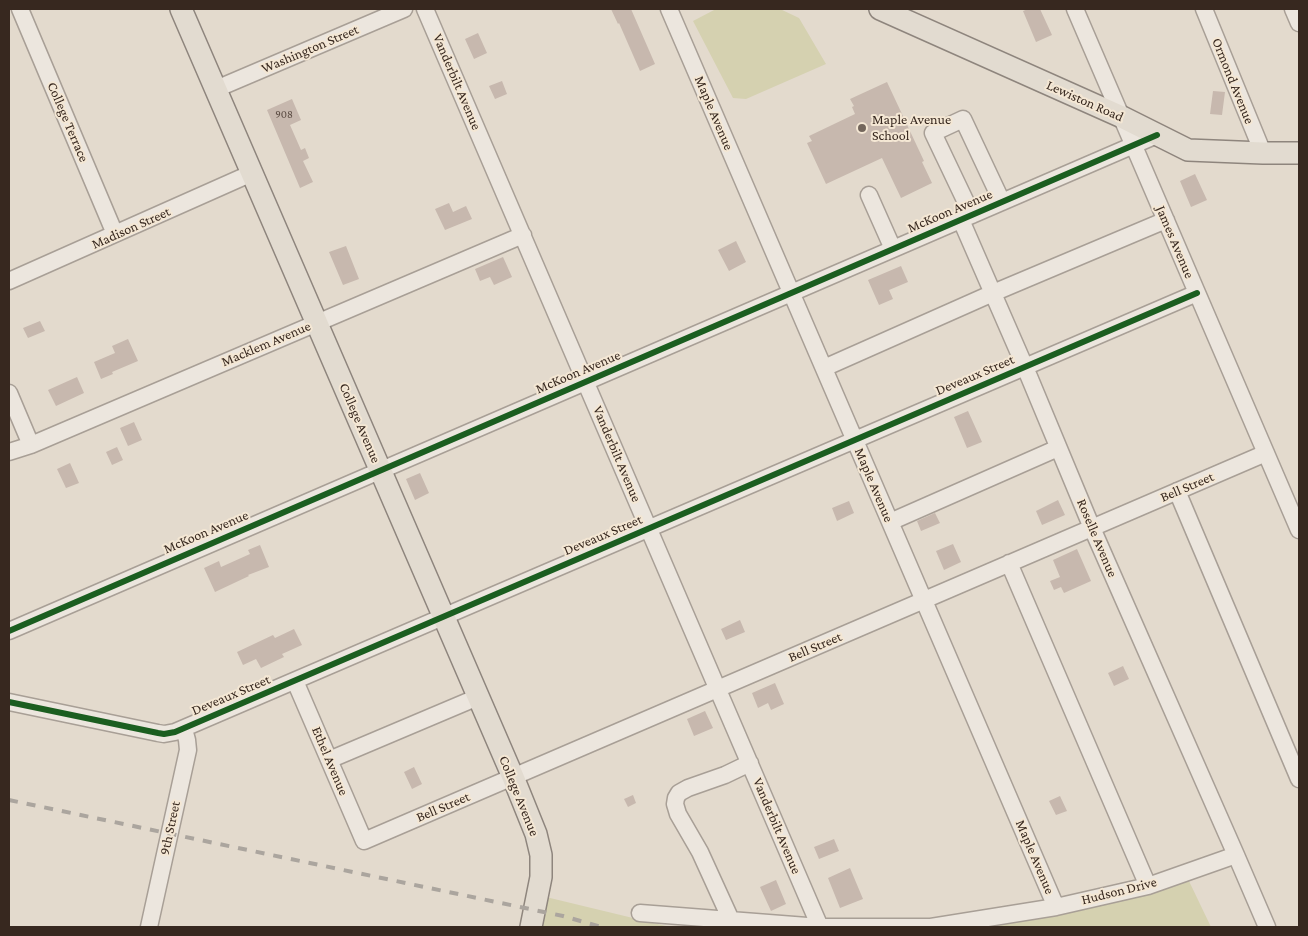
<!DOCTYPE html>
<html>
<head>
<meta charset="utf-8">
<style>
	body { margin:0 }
	#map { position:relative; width:1308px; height:936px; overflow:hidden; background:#e3dacd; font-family:"Crimson Pro",serif }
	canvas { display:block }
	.frame { position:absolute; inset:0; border:10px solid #37281f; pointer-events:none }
</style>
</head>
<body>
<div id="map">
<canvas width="1308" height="936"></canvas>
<div class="frame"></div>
</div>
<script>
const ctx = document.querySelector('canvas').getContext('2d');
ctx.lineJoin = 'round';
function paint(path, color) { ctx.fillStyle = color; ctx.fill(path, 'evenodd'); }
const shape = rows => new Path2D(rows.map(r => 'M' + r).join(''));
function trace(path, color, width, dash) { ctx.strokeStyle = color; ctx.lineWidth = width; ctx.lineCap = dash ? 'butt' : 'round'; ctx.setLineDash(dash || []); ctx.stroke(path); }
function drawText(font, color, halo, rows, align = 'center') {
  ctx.font = font + ' "Crimson Pro",serif'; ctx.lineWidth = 4; ctx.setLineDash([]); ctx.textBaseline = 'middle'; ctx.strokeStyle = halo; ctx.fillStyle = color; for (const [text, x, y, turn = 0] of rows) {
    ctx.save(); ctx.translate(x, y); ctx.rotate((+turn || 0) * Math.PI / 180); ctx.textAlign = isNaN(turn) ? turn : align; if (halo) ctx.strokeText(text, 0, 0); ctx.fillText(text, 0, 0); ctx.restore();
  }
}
const green = shape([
	[716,9,780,9,799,18,826,64,746,99,733,98,693,21],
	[1188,879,1211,927,988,927,1101,904],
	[546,897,666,926,684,927,540,927]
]);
const building = shape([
	[611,9,631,9,655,64,640,71,619,23,618,24],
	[1028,9,1040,9,1052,35,1036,42,1023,11],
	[478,33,487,53,474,59,465,39],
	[502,81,507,94,495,99,489,86],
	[887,82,924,161,922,162,932,183,901,198,882,158,826,184,807,143,812,141,809,136,855,114,852,107,854,106,850,99],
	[1213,91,1225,92,1222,115,1210,114],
	[292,99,301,120,290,125,301,150,305,148,309,158,303,161,313,182,300,188,267,110],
	[1195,174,1207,200,1191,207,1180,181],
	[449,203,453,212,466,206,472,219,445,230,435,209],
	[736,241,746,262,729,271,718,250],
	[346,246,359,279,343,285,329,252],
	[503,257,512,277,494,285,490,277,480,281,475,269],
	[901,266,908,282,889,290,893,299,879,305,868,280],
	[40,321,45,331,28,338,23,328],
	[128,339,138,361,112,372,113,374,101,379,94,362,115,353,112,346],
	[77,377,84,393,56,406,48,390],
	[968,411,982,442,967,448,954,417],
	[134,422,142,440,128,446,120,428],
	[117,447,123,460,112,465,106,452],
	[70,463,79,483,66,488,57,469],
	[420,473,429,493,415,500,406,479],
	[1058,500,1065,515,1042,525,1036,511],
	[849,501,854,513,837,521,832,508],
	[935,513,940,523,921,531,917,521],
	[953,544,961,562,944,570,936,551],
	[260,545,269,567,248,575,249,576,215,592,204,568,219,561,221,567,250,554,248,550],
	[1077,549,1091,581,1064,593,1061,587,1054,590,1050,581,1060,577,1053,560],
	[740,620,745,632,726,640,721,629],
	[294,629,302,645,282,654,284,657,261,668,256,659,243,665,237,652,273,635,275,638],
	[1123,666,1129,679,1114,686,1108,673],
	[775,683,784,704,771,710,768,703,758,708,752,693],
	[705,711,713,728,694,736,687,719],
	[414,767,422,784,412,789,404,772],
	[633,795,636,803,628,807,624,799],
	[1060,796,1067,811,1056,815,1049,801],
	[834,839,839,851,819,859,814,847],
	[850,868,863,899,840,908,828,878],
	[776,880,786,904,771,911,760,887]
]);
const minor = shape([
	[20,9,115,234],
	[425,9,820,927],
	[669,9,1056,907],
	[1075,9,1299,530],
	[1204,9,1263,153],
	[1293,9,1299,23],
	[216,89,404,9],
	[869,195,893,249],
	[972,215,933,133,963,119,1002,202],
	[961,220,1025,367,1092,528,1236,855,1267,927],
	[9,281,252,173],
	[824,368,993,293,1166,220],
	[9,393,31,445],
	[9,452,31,445,523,235],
	[1177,491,1299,779],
	[890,522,1058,448],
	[1009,563,1148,886],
	[9,631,1157,135],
	[295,681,364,841,1266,453],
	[9,702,158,733,164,734,175,732,1197,293],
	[329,760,478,697],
	[640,913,820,927,931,927,1056,907,1148,886,1236,855],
	[731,920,700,852,678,814,675,804,676,798,679,793,688,788,725,775,750,763],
	[149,927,188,750,187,740,184,729]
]);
const major = shape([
	[181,9,513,777,536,834,541,855,541,877,531,927],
	[880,9,1122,117,1188,150,1263,153,1299,153]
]);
const rail = shape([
	[9,800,520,907,563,916,601,927]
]);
const cycleway = shape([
	[9,631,1157,135],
	[9,702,158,733,164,734,175,732,1197,293]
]);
const markers = [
	[862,128,5,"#73665c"]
];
const numberNames = [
	["908",284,115]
];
const streetNames = [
	["Washington Street",310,49,-23],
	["Ormond Avenue",1233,81,68],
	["Vanderbilt Avenue",457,82,67],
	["Lewiston Road",1085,101,24],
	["Maple Avenue",714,113,67],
	["College Terrace",68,122,67],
	["McKoon Avenue",950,211,-23],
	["Madison Street",131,228,-24],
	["James Avenue",1175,242,67],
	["Macklem Avenue",266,344,-23],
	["McKoon Avenue",578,372,-23],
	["Deveaux Street",975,375,-23],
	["College Avenue",360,423,67],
	["Vanderbilt Avenue",617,454,67],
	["Maple Avenue",874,485,67],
	["Bell Street",1187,487,-23],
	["McKoon Avenue",206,532,-23],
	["Deveaux Street",603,535,-23],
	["Roselle Avenue",1097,538,67],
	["Bell Street",815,647,-23],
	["Deveaux Street",231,695,-23],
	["Ethel Avenue",330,761,67],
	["College Avenue",519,796,68],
	["Bell Street",443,807,-23],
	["Vanderbilt Avenue",777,826,67],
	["9th Street",170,828,-78],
	["Maple Avenue",1035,857,67],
	["Hudson Drive",1119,891,-14]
];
const poiNames = [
	["Maple Avenue",872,120],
	["School",872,136]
];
paint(green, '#d5d1b0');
paint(building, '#c7b8ae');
trace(minor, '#a89f96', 19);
trace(major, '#8e857d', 24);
trace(minor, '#ece6de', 16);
trace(major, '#e2dbd0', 21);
trace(rail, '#aba59e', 4, [9, 9]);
trace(cycleway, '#1b5e20', 6);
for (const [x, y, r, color] of markers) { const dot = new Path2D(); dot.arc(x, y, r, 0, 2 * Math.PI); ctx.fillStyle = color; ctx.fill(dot); trace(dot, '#f4e7d4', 2); }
drawText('11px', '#5b4c43', null, numberNames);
drawText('14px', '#37281f', '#f4e7d4', streetNames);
drawText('14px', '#37281f', '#f4e7d4', poiNames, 'left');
</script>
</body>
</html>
